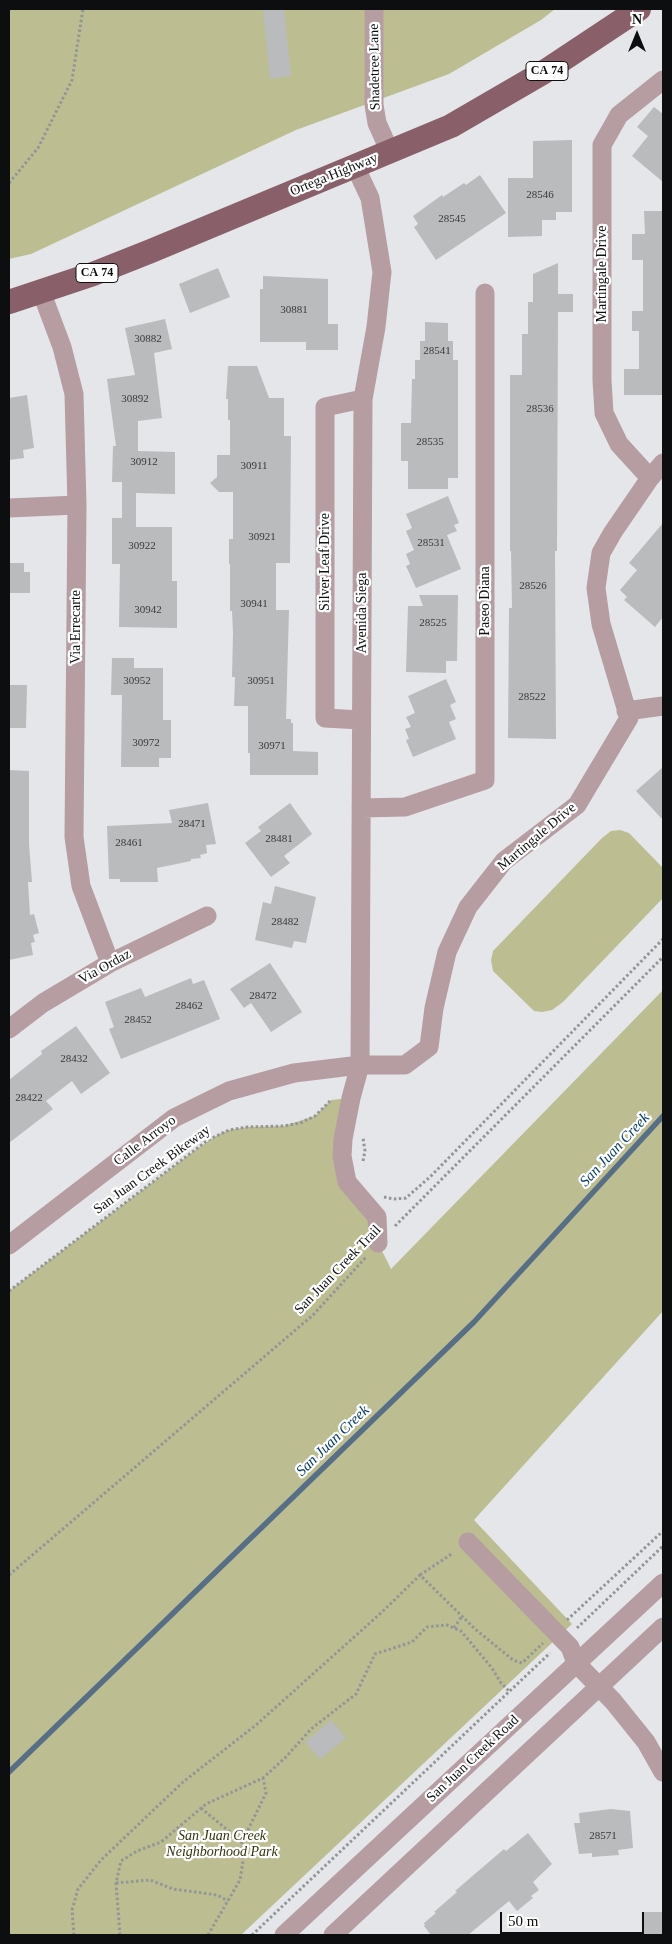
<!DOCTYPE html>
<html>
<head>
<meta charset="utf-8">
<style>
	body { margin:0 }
	#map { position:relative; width:672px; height:1944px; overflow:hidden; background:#e5e6e9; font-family:"Times New Roman",serif }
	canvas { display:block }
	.frame { position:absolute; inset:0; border:10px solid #0d0e0f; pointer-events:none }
	.north { position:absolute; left:612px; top:10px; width:50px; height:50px; -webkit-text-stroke:4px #fff; paint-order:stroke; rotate:0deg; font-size:14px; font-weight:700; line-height:20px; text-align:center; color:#0d0e0f }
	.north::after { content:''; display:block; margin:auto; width:18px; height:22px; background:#0d0e0f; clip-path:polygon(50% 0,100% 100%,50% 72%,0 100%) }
	.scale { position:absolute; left:500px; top:1912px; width:144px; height:22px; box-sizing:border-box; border:2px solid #0d0e0f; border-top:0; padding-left:6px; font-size:15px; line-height:18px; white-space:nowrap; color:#0d0e0f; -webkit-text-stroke:4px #fff; paint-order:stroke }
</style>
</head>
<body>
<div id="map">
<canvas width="672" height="1944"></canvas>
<div class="frame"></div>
<div class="north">N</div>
<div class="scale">50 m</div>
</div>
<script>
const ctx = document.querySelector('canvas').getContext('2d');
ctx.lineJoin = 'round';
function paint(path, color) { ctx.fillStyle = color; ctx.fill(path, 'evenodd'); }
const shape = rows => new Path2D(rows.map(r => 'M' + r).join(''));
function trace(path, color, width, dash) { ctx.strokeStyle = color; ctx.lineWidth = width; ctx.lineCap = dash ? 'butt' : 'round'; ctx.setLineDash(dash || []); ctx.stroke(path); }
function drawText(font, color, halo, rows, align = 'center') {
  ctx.font = font + ' "Times New Roman",serif'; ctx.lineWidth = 4.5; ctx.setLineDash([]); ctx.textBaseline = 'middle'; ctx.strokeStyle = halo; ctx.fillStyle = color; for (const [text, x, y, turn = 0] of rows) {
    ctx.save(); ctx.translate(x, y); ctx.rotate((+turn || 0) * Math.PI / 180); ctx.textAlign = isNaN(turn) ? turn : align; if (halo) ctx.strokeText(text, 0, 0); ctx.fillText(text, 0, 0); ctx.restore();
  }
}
const green = shape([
	[9,9,555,9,541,20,449,74,296,130,31,254,9,259],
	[620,830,629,833,663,868,663,898,563,1002,552,1010,542,1012,534,1011,493,971,491,960,493,951,602,838,611,831],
	[663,990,663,1311,474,1520,572,1624,241,1935,9,1935,9,1291,198,1148,219,1134,229,1130,247,1127,284,1126,315,1116,331,1100,351,1098,342,1156,377,1217,378,1243,391,1269]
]);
const stream = shape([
	[9,1772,474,1322,663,1116]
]);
const building = shape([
	[263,9,284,9,291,76,270,79],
	[654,107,663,114,663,182,632,156,648,136,637,127],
	[572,140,572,212,556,212,556,220,542,220,542,236,508,237,508,178,533,178,533,141],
	[480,175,506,213,436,260,414,227,418,224,413,216,442,195,443,197,464,183,466,185],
	[644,211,663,211,663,395,624,395,624,369,639,369,639,331,632,331,632,311,643,311,643,260,632,260,632,234,645,234],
	[558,263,558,294,573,294,573,312,558,312,557,551,555,551,556,739,508,738,509,608,512,608,511,551,510,551,510,375,522,375,522,334,528,334,528,302,533,302,533,274],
	[218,268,230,297,190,313,179,284],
	[263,276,328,279,328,324,338,324,338,350,306,350,306,342,260,342,260,289,263,289],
	[165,319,172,349,154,353,162,418,138,421,138,451,175,452,175,494,136,493,136,527,172,527,172,581,177,581,177,628,119,627,120,564,112,564,112,518,122,518,122,482,112,482,113,446,116,446,107,379,135,375,125,328],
	[425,322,448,323,448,341,453,341,453,360,458,360,458,478,448,478,448,489,408,489,408,461,401,461,401,423,411,423,412,379,415,379,415,360,420,360,420,341,425,341],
	[228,366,257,366,269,398,284,398,284,436,291,436,290,563,276,563,276,610,289,610,286,719,291,719,291,723,293,723,293,751,318,752,318,775,250,775,250,753,248,753,248,706,234,706,235,677,232,677,233,633,232,611,230,611,230,564,229,564,229,539,233,539,233,492,219,492,210,483,217,477,217,455,230,455,230,420,228,420,228,399,226,399],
	[27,395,34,448,23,450,24,458,9,460,9,398],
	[448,496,459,523,454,525,457,531,447,535,461,569,416,588,406,566,410,564,406,554,414,550,406,531,412,528,406,514],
	[663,523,663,617,655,627,624,600,627,597,620,590,637,570,629,563],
	[9,563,24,563,24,572,30,572,30,593,9,593],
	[419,595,458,595,457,661,446,661,446,673,406,672,408,606,423,606],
	[112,658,134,658,134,668,163,668,163,720,171,720,171,758,159,758,159,767,121,767,122,695,111,695],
	[446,679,456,702,450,705,456,719,449,722,456,739,413,757,406,740,409,739,405,729,411,727,406,717,415,713,408,696],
	[9,685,27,685,26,728,9,728],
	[663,767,663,820,636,791],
	[9,770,29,771,29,844,32,882,28,882,30,915,34,914,39,933,33,935,35,942,31,943,33,955,9,960],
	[208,803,216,844,206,845,207,853,200,855,201,858,191,859,191,861,157,868,158,882,120,882,120,879,109,879,107,826,172,823,169,810],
	[290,803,312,834,284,856,290,863,271,877,245,843,261,831,258,827],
	[275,886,316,897,306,943,294,941,292,948,255,940,263,902,271,904],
	[270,963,302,1012,271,1032,251,1003,244,1008,230,989],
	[191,978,193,984,204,980,220,1019,121,1059,109,1029,114,1027,105,1002,141,988,145,997],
	[76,1026,110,1073,81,1094,72,1081,46,1101,53,1109,9,1143,9,1080,42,1054,41,1051],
	[331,1720,346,1738,320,1759,305,1742],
	[611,1809,630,1811,633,1848,618,1850,619,1855,592,1857,592,1853,579,1854,574,1823,580,1823,579,1813],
	[528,1833,552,1864,533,1882,539,1890,531,1896,533,1898,517,1911,509,1901,468,1935,431,1935,424,1926,425,1925,424,1923,436,1913,434,1912,457,1892,455,1891,504,1849,506,1851],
	[642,1912,663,1912,663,1935,642,1935]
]);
const path = shape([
	[9,183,38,148,72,80,83,9],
	[363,1161,365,1151,363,1138],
	[384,1197,394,1199,406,1198,431,1176,663,939],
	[395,1226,663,957],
	[9,1291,208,1140,229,1130,247,1127,284,1126,300,1123,315,1116,330,1101],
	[9,1575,313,1315,367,1256],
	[420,1575,453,1553],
	[567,1620,663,1531],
	[454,1628,462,1616],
	[577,1628,663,1546],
	[201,1808,242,1842],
	[116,1883,150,1880,173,1889,217,1895,228,1901],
	[74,1935,72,1910,78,1889,101,1860,183,1782,256,1725,382,1612,420,1575,475,1629,513,1660,522,1663,543,1643],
	[120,1935,116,1883,121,1861,137,1851,161,1842,206,1804,263,1778,286,1757,311,1729,356,1694,375,1654,412,1642,427,1627,447,1625,461,1631,492,1668,501,1683,510,1692],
	[208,1935,240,1880,243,1861,242,1842,266,1793,263,1778],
	[252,1935,550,1653]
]);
const minor = shape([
	[374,9,374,105,377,123,390,152],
	[355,166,370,198,382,272,376,327,363,399,360,1065,351,1098,343,1139,342,1156,347,1182,377,1217,378,1243],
	[41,291,62,347,74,394,77,505,74,837,81,886,110,963],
	[650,478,619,444,604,413,602,380,602,145,619,115,663,80],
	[9,508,77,505],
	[626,711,663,706],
	[361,720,325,718,325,407,363,399],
	[361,808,405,807,485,780,485,293],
	[9,1029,43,1003,110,963,207,916],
	[9,1245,174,1118,229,1091,294,1073,360,1065,405,1065,429,1047,434,1008,447,952,468,907,504,861,577,805,629,718,601,624,596,588,601,553,613,532,650,478,663,463],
	[468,1542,570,1647,576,1663,613,1701,646,1742,663,1772],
	[284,1935,663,1583],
	[333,1935,663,1627]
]);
const major = shape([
	[9,302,93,274,151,251,451,126,544,72,639,9]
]);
const numberNames = [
	["28546",540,195],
	["28545",452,219],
	["30881",294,310],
	["30882",148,339],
	["28541",437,351],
	["30892",135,399],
	["28536",540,409],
	["28535",430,442],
	["30912",144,462],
	["30911",254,466],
	["30921",262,537],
	["28531",431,543],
	["30922",142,546],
	["28526",533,586],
	["30941",254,604],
	["30942",148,610],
	["28525",433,623],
	["30952",137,681],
	["30951",261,681],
	["28522",532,697],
	["30972",146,743],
	["30971",272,746],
	["28471",192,824],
	["28481",279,839],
	["28461",129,843],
	["28482",285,922],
	["28472",263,996],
	["28462",189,1006],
	["28452",138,1020],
	["28432",74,1059],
	["28422",29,1098],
	["28571",603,1836]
];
const shields = [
	[547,71,42],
	[97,273,42]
];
const shieldNames = [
	["CA 74",547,71],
	["CA 74",97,273]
];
const streetNames = [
	["Shadetree Lane",375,67,-91],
	["Ortega Highway",334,175,-22],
	["Martingale Drive",602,274,-90],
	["Silver Leaf Drive",325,562,-90],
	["Paseo Diana",485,601,-90],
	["Avenida Siega",362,613,-90],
	["Via Errecarte",76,627,-90],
	["Martingale Drive",537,837,-40],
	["Via Ordaz",105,967,-29],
	["Calle Arroyo",145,1141,-37],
	["San Juan Creek Bikeway",152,1170,-36],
	["San Juan Creek Trail",338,1270,-46],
	["San Juan Creek Road",473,1759,-43]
];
const parkNames = [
	["San Juan Creek",222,1836],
	["Neighborhood Park",222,1852]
];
const waterNames = [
	["San Juan Creek",615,1150,-47],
	["San Juan Creek",333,1441,-44]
];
paint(green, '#bcbe91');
trace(stream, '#566f87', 5.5);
paint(building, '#b9bbbd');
trace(path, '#949597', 3, [2.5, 2.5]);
trace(minor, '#b59da2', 19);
trace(major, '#896069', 24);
drawText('11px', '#38393a', null, numberNames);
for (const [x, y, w] of shields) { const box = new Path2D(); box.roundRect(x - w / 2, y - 9.5, w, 19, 4); ctx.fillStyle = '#fff'; ctx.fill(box); trace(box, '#0d0e0f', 1); }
drawText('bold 12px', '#0d0e0f', null, shieldNames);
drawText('14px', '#0d0e0f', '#fff', streetNames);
drawText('italic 14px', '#32330b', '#fff', parkNames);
drawText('italic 15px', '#053e6c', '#fff', waterNames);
</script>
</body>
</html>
